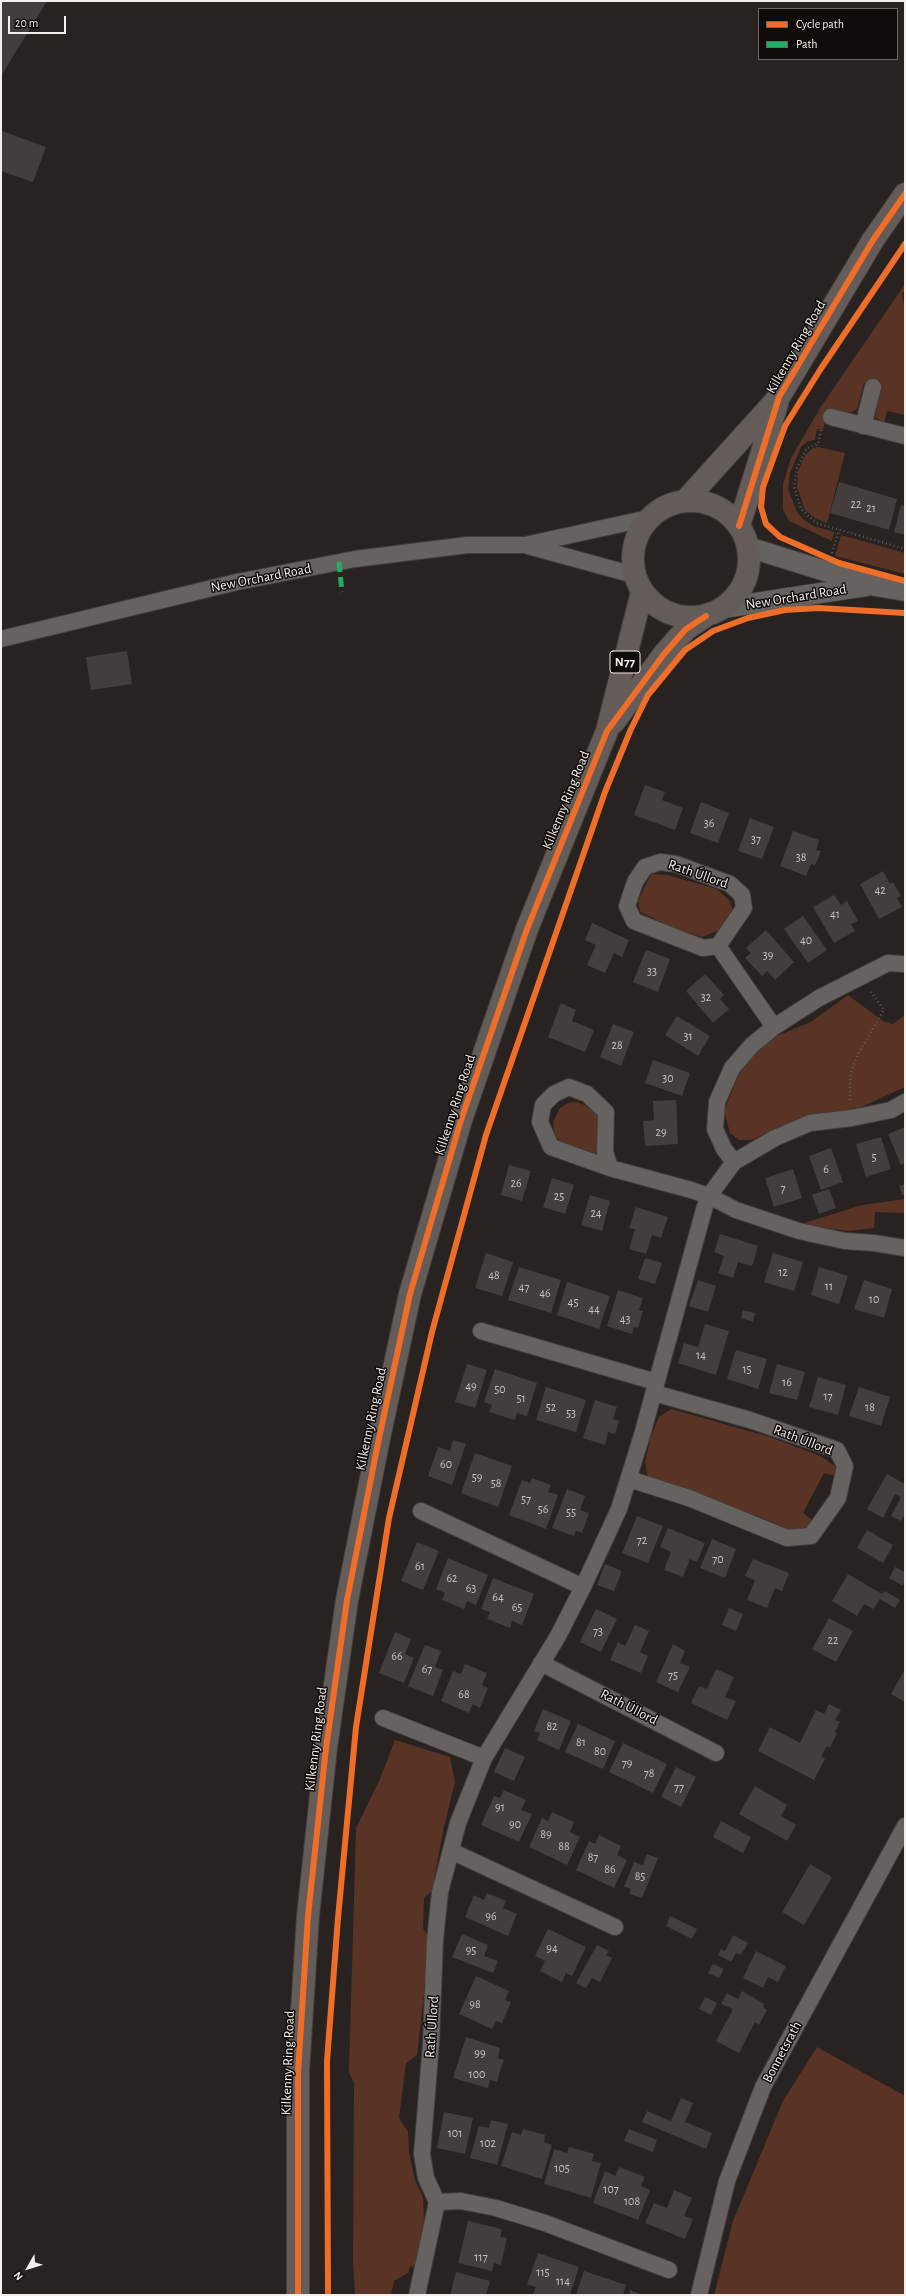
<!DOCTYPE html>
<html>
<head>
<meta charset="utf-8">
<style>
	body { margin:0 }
	#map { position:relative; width:906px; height:2296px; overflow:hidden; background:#282220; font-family:"Alegreya Sans",sans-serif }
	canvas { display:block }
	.frame { position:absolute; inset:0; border:2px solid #f5eeeb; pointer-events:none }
	.legend { position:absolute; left:758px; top:8px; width:140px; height:52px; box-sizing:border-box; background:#100c0a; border:1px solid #6c6664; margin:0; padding:5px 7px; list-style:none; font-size:12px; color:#f5eeeb }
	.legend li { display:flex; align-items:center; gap:8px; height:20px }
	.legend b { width:20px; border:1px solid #6c6664 }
	.north { position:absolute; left:8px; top:2248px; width:40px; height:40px; -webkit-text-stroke:3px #100c0a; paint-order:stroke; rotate:231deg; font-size:11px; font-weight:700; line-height:16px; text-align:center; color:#f5eeeb }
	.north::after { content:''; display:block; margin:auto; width:14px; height:18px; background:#f5eeeb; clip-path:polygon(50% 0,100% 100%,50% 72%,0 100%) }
	.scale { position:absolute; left:8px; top:16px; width:58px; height:18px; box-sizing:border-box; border:2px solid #f5eeeb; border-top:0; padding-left:5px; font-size:12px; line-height:14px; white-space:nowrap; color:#f5eeeb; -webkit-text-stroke:3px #100c0a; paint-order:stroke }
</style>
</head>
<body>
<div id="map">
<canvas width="906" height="2296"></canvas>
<div class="frame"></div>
<ul class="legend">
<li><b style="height:5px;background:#ee6e29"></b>Cycle path</li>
<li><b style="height:5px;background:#26ab63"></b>Path</li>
</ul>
<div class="north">N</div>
<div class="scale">20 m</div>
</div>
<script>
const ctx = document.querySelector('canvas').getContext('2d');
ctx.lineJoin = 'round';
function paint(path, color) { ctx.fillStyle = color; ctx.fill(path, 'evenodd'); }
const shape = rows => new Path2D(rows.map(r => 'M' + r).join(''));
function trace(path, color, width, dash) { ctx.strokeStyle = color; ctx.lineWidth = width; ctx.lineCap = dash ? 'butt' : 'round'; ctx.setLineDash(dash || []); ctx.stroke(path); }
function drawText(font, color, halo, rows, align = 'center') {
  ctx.font = font + ' "Alegreya Sans",sans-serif'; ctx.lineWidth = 3; ctx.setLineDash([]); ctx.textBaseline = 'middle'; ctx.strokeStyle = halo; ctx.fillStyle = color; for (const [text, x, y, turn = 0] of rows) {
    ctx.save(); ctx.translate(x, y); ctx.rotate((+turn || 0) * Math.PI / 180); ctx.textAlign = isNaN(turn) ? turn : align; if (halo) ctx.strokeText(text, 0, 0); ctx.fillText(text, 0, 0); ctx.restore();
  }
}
const green = shape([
	[905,284,905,292,902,293,905,310,905,415,887,411,884,423,875,417,881,386,864,383,857,409,850,413,828,409,823,430,817,429,815,440,808,441,801,447,790,473,788,489,797,512,804,520,814,526,834,532,832,541,789,521,783,510,783,484,791,458,820,408],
	[818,447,845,453,827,523,816,519,805,510,797,487,798,471,805,455,813,448],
	[841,535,905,553,905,574,835,556],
	[651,874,667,875,717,889,730,901,734,915,720,930,702,937,676,929,649,916,640,912,638,901],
	[848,995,883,1021,893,1024,905,1015,905,1087,859,1108,803,1117,751,1140,739,1140,730,1133,724,1111,742,1067,772,1038,811,1022],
	[577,1102,589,1107,596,1112,599,1121,598,1153,594,1156,562,1143,554,1135,553,1122,560,1108,568,1103],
	[905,1199,905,1213,875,1212,874,1228,848,1231,801,1224,862,1205],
	[671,1409,770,1437,820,1456,835,1466,836,1476,824,1473,803,1513,813,1521,811,1525,803,1529,790,1530,760,1517,648,1477,645,1462,651,1436,659,1417],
	[395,1740,450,1757,455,1782,443,1831,432,1891,424,1898,423,1928,429,1938,424,1994,417,2055,406,2063,399,2118,408,2132,409,2152,415,2180,423,2197,424,2219,415,2267,410,2266,408,2273,394,2281,391,2295,355,2295,353,2262,354,2083,349,2072,356,1828,380,1779],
	[817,2047,905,2096,905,2295,714,2295,733,2221,783,2101]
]);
const building = shape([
	[1,1,47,1,1,76],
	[2,131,46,147,33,182,1,171],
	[839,482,897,499,889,530,830,513],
	[901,505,905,506,905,535,894,532],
	[127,651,132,684,91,690,86,657],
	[645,785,665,792,662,800,683,808,675,830,634,815],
	[701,802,729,813,718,843,690,833],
	[750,818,774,827,762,859,738,851],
	[793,831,819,840,816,850,821,851,815,865,811,864,806,876,780,866],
	[883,871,890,884,893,882,901,896,897,898,902,907,879,919,860,884],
	[834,895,841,905,847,901,858,921,851,924,855,931,834,943,813,907],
	[803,916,827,950,808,963,784,929],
	[592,923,629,940,622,957,614,953,605,973,587,965,596,945,585,940],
	[766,930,794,962,775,980,767,971,762,976,745,958,751,953,746,948],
	[646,950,670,959,658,992,633,982],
	[705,974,724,995,720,999,729,1009,713,1023,686,991],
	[561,1003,576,1010,572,1021,594,1030,585,1052,548,1037],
	[677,1016,710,1036,698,1056,665,1035],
	[613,1024,634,1032,621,1066,600,1057],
	[653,1060,690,1073,682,1096,645,1083],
	[676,1100,678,1144,645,1146,643,1121,654,1120,653,1101],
	[905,1127,905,1163,901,1165,888,1134],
	[881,1137,891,1169,866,1177,856,1144],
	[831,1148,843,1182,821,1190,809,1156],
	[509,1165,531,1171,522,1201,501,1195],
	[793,1169,802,1198,774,1207,765,1178],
	[552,1178,574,1185,565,1214,543,1207],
	[905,1184,905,1194,902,1195,899,1186],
	[829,1189,836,1208,819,1214,812,1195],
	[590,1195,610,1201,602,1231,581,1225],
	[636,1207,668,1217,661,1238,652,1235,646,1254,629,1249,635,1229,629,1228],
	[720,1234,758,1246,752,1266,738,1262,733,1278,718,1273,724,1256,714,1252],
	[486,1253,513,1262,502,1296,475,1288],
	[773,1253,803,1262,794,1291,764,1282],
	[645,1258,662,1263,655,1284,638,1279],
	[519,1267,561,1280,551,1313,508,1300],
	[819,1267,848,1276,839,1304,811,1295],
	[698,1280,716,1286,708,1312,689,1306],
	[864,1280,892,1289,884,1318,854,1309],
	[567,1282,610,1296,599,1329,557,1315],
	[618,1290,643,1298,639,1310,643,1311,638,1328,634,1327,632,1334,607,1326],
	[743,1310,755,1313,753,1322,741,1318],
	[705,1324,729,1331,716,1375,678,1363,684,1343,698,1347],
	[736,1350,767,1359,758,1389,727,1379],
	[467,1364,487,1370,475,1408,455,1402],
	[777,1364,805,1372,797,1400,769,1393],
	[495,1369,537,1383,527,1416,517,1413,515,1420,489,1412,492,1405,484,1402],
	[818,1377,846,1385,838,1415,809,1407],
	[546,1387,586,1400,576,1432,536,1420],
	[859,1387,890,1397,881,1426,849,1416],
	[595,1400,617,1407,613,1419,619,1421,615,1434,608,1432,605,1445,583,1438],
	[453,1440,466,1444,452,1485,428,1476,438,1447,450,1451],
	[475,1453,512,1466,498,1507,461,1493],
	[887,1474,905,1484,905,1514,901,1521,891,1516,901,1497,895,1494,883,1518,867,1509],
	[532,1478,551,1485,548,1492,558,1495,546,1529,509,1515,522,1480,530,1483],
	[567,1489,585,1496,580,1510,589,1513,582,1533,576,1531,574,1536,552,1528],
	[637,1516,663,1526,648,1563,622,1553],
	[668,1528,705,1543,697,1562,690,1559,683,1577,664,1570,671,1552,660,1547],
	[867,1530,893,1545,883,1563,857,1548],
	[712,1539,736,1549,725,1578,700,1568],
	[417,1542,439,1551,423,1590,401,1581],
	[448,1558,488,1575,476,1605,467,1601,464,1609,442,1600,445,1593,436,1589],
	[753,1559,789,1573,782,1591,775,1588,767,1608,747,1600,755,1580,745,1576],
	[605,1564,622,1571,614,1591,597,1585],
	[895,1567,905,1572,903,1586,889,1578],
	[848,1574,882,1594,885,1591,900,1600,895,1608,880,1599,873,1609,864,1604,857,1616,832,1601],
	[493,1578,534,1594,522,1625,512,1621,510,1628,487,1619,490,1612,481,1609],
	[729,1608,743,1614,736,1631,722,1625],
	[596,1609,617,1619,601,1652,580,1642],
	[829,1618,853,1631,836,1662,812,1649],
	[635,1625,649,1631,640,1652,648,1656,641,1673,610,1660,618,1642,625,1646],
	[395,1632,411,1639,405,1654,414,1658,404,1683,379,1673],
	[673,1644,685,1651,680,1663,690,1667,678,1692,656,1682],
	[425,1645,441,1651,435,1667,443,1670,433,1696,408,1686],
	[465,1664,487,1673,482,1685,488,1688,480,1708,473,1704,469,1713,441,1701,453,1671,461,1674],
	[716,1669,734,1677,725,1697,736,1701,727,1720,691,1703,699,1686,707,1689],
	[905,1669,905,1702,891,1694],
	[829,1704,841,1710,835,1720,840,1722,835,1732,837,1733,830,1748,827,1746,821,1757,825,1759,814,1780,758,1751,770,1727,800,1743,816,1710,824,1714],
	[543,1709,571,1721,559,1750,537,1740,540,1733,534,1731],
	[578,1724,615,1741,603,1769,565,1752],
	[623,1743,667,1764,653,1793,609,1772],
	[505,1748,525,1757,514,1781,494,1772],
	[676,1767,696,1777,681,1807,661,1797],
	[755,1786,787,1805,781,1816,796,1825,787,1841,739,1814],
	[504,1790,526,1800,521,1810,532,1814,519,1842,481,1825,494,1796,500,1798],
	[552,1812,574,1822,570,1832,580,1837,567,1865,529,1847,542,1818,548,1821],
	[721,1821,751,1837,743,1853,713,1837],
	[599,1835,621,1846,617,1855,627,1860,614,1888,576,1870,589,1841,595,1844],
	[647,1854,658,1858,642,1898,629,1894,631,1889,624,1887,634,1862,643,1865],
	[810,1864,832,1877,804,1925,782,1912],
	[487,1893,506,1901,503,1908,517,1914,508,1936,465,1917,474,1895,484,1900],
	[670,1916,697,1929,692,1939,666,1926],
	[548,1929,586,1947,572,1976,566,1973,562,1982,540,1971,545,1961,535,1956],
	[462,1934,488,1945,484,1956,498,1961,493,1973,452,1957],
	[733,1935,748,1943,741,1955,736,1953,731,1962,718,1955,721,1949,725,1951],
	[597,1945,609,1951,606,1955,612,1958,600,1982,592,1978,586,1988,576,1983],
	[756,1951,786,1966,778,1982,768,1977,763,1988,743,1978],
	[713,1964,724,1969,719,1978,708,1973],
	[476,1976,509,1991,505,2000,511,2002,502,2023,496,2021,492,2029,459,2014],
	[742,1991,764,2004,763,2007,767,2010,759,2025,755,2022,739,2053,716,2041,733,2009,721,2004,727,1993,738,1999],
	[705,1997,717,2003,711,2015,699,2009],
	[466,2037,500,2048,498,2058,504,2060,500,2071,497,2082,490,2080,488,2088,453,2078],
	[681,2098,693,2103,685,2122,712,2133,706,2149,642,2122,647,2111,671,2121],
	[444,2112,473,2118,465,2154,437,2148],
	[491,2120,508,2124,497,2165,470,2158,479,2126,489,2128],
	[523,2129,545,2135,544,2142,552,2145,542,2179,501,2166,512,2132,521,2135],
	[629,2129,657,2140,653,2152,624,2141],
	[569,2147,594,2154,592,2161,601,2163,591,2198,544,2184,554,2149,567,2153],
	[619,2167,645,2177,641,2186,650,2190,638,2220,593,2203,605,2171,615,2176],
	[674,2190,692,2198,684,2216,693,2219,685,2239,645,2223,654,2203,667,2208],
	[468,2221,502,2229,500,2237,507,2238,501,2265,494,2263,492,2271,458,2263],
	[538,2253,579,2267,570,2295,533,2295,536,2287,527,2284],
	[584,2271,626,2285,623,2295,576,2295],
	[456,2272,490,2281,486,2295,450,2295],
	[630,2290,643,2295,629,2295]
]);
const path = shape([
	[821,430,818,444,807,448,797,468,794,487,801,509,816,523,905,549],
	[832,553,839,530],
	[850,1100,850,1081,852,1069,858,1054,884,1010,871,992]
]);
const minor = shape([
	[831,417,905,436],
	[863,426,873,387],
	[528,546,634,575],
	[1,639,237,582,355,559,467,545,525,545,649,518],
	[718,946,744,908,742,895,730,884,676,864,660,862,645,867,635,882,627,906,634,921,703,948,718,946,774,1027],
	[734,1162,724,1149,715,1129,717,1102,732,1068,752,1045,774,1027,819,998,888,963,905,964],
	[610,1168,605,1152,606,1112,587,1094,569,1087,554,1094,543,1105,540,1122,551,1147,610,1168,691,1190,709,1196,736,1210,799,1231,845,1241,874,1243,905,1248],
	[481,1331,656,1382],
	[629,1479,689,1498,787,1538,811,1536,838,1498,845,1466,837,1450,750,1420,654,1393],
	[421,1511,583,1587],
	[541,1663,716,1753],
	[383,1718,484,1758],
	[451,1851,615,1927],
	[437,2202,461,2201,496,2208,545,2223,669,2270],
	[417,2295,437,2202,426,2178,422,2154,431,2043,435,1940,440,1892,458,1823,484,1758,558,1636,583,1587,619,1509,642,1435,705,1206,709,1196,734,1162,775,1138,810,1123,852,1118,891,1110,905,1102],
	[699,2295,727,2181,763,2087,905,1826]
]);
const tertiary = shape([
	[748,547,870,585,905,591],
	[723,608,866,586]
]);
const primary = shape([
	[685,501,779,397,873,240,905,194],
	'633 559a58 58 0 1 1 116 0a58 58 0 1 1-116 0Z',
	[739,526,777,404],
	[614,722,664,654,686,629,706,616],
	[298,2295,298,2073,308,1916,326,1748,347,1600,378,1443,410,1294,461,1120,527,929,607,731,642,592]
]);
const quiet = shape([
	[339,562,342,592]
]);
const cycleway = shape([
	[905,244,820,370,785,426,763,487,761,507,766,524,780,537,839,563,905,581],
	[739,526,779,397,873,240,905,194],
	[298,2295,298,2073,308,1916,326,1748,347,1600,378,1443,410,1294,461,1120,527,929,607,731,664,654,686,629,706,616],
	[328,2295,327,2061,338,1918,356,1727,389,1518,432,1332,486,1135,605,792,631,729,648,695,685,650,713,631,748,618,785,610,818,608,905,613]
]);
const numberNames = [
	["22",856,504],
	["21",871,508],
	["36",709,823],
	["37",756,839],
	["38",801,857],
	["42",880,890],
	["41",835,914],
	["40",806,940],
	["39",768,955],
	["33",652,971],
	["32",706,997],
	["31",688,1036],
	["28",617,1045],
	["30",668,1078],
	["29",661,1132],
	["5",874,1157],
	["6",826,1169],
	["26",516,1183],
	["7",783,1188],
	["25",559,1196],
	["24",596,1213],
	["12",783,1272],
	["48",494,1275],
	["11",829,1286],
	["47",524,1287],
	["46",545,1293],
	["10",874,1299],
	["45",573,1302],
	["44",594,1309],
	["43",625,1319],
	["14",701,1355],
	["15",747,1369],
	["16",787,1382],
	["49",471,1386],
	["50",500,1389],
	["17",828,1396],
	["51",521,1398],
	["52",551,1407],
	["18",870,1407],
	["53",571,1413],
	["60",446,1464],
	["59",477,1477],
	["58",496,1483],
	["57",526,1499],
	["56",543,1509],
	["55",571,1512],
	["72",642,1540],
	["70",718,1559],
	["61",420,1566],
	["62",452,1578],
	["63",471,1588],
	["64",498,1597],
	["65",517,1607],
	["73",598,1631],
	["22",833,1640],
	["66",397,1656],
	["67",427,1669],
	["75",673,1675],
	["68",464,1694],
	["82",552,1726],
	["81",581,1742],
	["80",600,1751],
	["79",627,1763],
	["78",649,1773],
	["77",679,1787],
	["91",500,1807],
	["90",515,1824],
	["89",546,1834],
	["88",564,1846],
	["87",593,1857],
	["86",610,1869],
	["85",640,1876],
	["96",491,1916],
	["94",552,1948],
	["95",471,1950],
	["98",475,2004],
	["99",480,2053],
	["100",477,2074],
	["101",455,2133],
	["102",488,2143],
	["105",562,2168],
	["107",611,2189],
	["108",632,2201],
	["117",481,2257],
	["115",543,2272],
	["114",563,2281]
];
const shields = [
	[625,662,30]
];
const shieldNames = [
	["N77",625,662]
];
const streetNames = [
	["Kilkenny Ring Road",796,347,-60],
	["New Orchard Road",261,578,-11],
	["New Orchard Road",796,597,-9],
	["Kilkenny Ring Road",566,800,-68],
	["Rath Úllord",698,874,19],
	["Kilkenny Ring Road",455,1105,-72],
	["Kilkenny Ring Road",371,1419,-78],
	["Rath Úllord",803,1440,21],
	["Rath Úllord",629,1707,27],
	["Kilkenny Ring Road",316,1739,-83],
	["Rath Úllord",432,2027,-86],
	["Bonnetsrath",782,2052,-62],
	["Kilkenny Ring Road",288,2063,-88]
];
paint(green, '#593425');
paint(building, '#433e3d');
trace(minor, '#413d3b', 18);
trace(tertiary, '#413d3b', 22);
trace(primary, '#413d3b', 24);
trace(path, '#5e5957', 2.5, [1, 3]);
trace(minor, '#666260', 16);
trace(tertiary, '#666260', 20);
trace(primary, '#645c58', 22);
trace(quiet, '#26ab63', 5, [10, 5]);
trace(cycleway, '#ee6e29', 6);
drawText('12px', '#c8c2c0', null, numberNames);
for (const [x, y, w] of shields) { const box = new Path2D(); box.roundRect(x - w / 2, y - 11, w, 22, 3); ctx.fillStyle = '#100c0a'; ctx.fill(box); trace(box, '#f5eeeb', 1); }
drawText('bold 13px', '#f5eeeb', null, shieldNames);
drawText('14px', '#f5eeeb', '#100c0a', streetNames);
</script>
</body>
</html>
